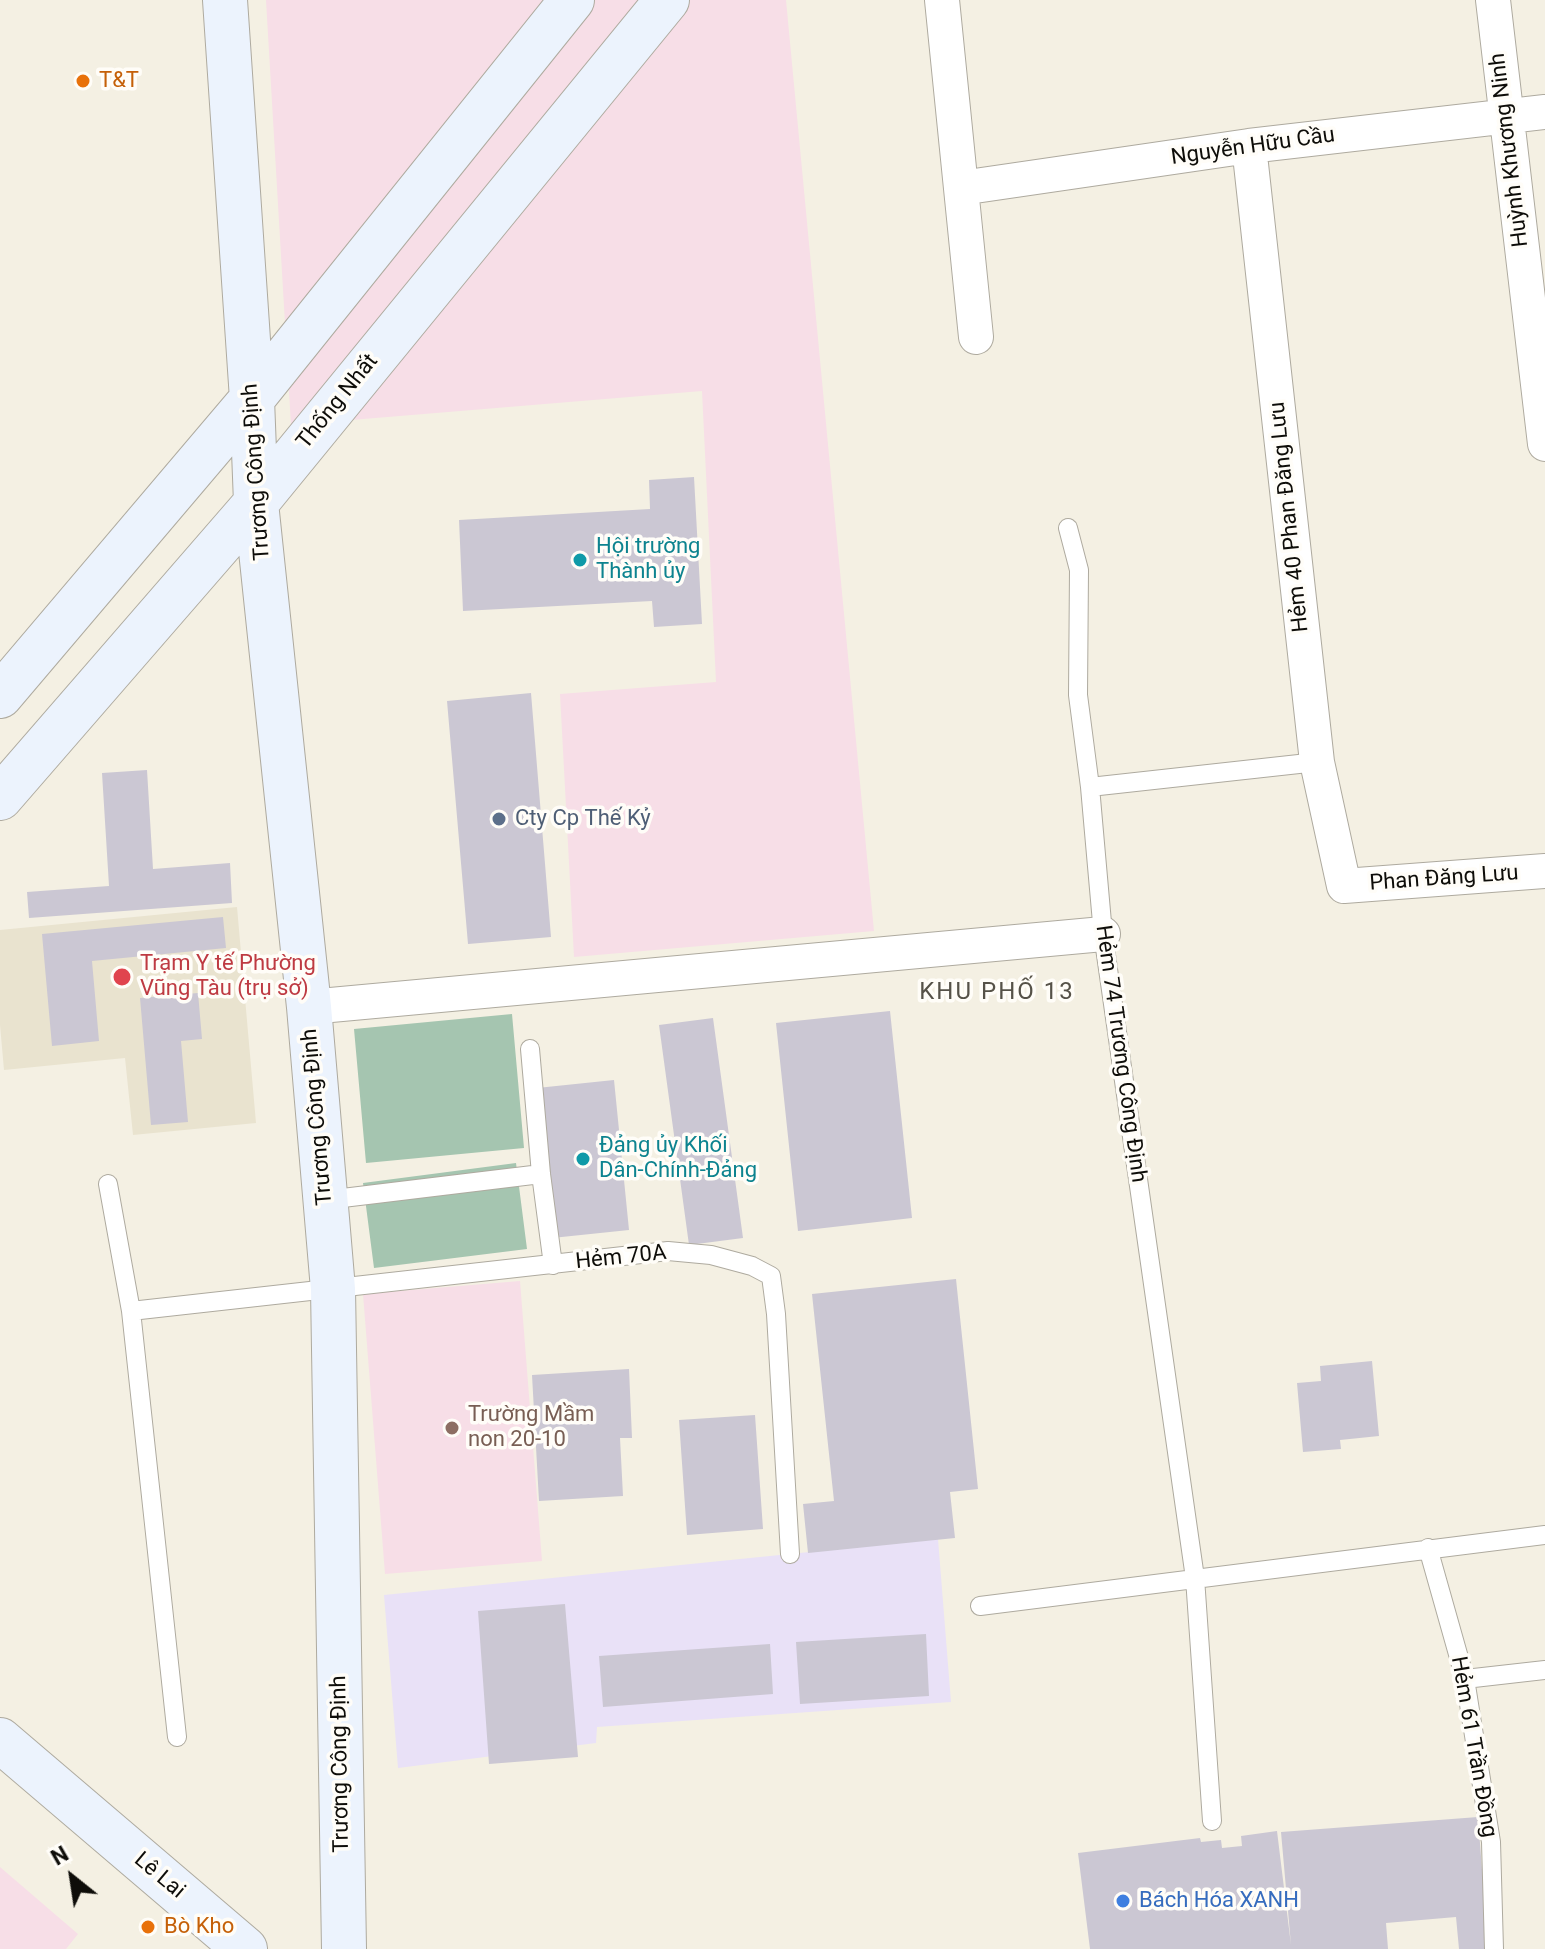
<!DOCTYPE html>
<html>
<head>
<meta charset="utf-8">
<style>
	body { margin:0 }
	#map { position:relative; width:1545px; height:1949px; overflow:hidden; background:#f4f0e3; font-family:Roboto,sans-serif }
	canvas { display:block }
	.north { position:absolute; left:32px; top:1837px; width:80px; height:80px; -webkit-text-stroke:6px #fffdf8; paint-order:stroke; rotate:330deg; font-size:22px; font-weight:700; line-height:32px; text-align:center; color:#0e0d09 }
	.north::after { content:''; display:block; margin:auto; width:28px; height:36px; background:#0e0d09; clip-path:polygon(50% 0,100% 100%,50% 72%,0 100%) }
</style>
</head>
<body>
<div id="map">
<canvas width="1545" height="1949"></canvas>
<div class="north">N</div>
</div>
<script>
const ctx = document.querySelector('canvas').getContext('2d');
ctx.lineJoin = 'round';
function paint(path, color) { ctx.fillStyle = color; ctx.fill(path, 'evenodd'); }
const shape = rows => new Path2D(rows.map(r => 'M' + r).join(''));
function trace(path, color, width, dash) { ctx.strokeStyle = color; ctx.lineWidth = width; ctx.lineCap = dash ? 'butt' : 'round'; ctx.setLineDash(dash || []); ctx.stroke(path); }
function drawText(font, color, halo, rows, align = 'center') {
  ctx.font = font + ' Roboto,sans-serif'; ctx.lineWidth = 7; ctx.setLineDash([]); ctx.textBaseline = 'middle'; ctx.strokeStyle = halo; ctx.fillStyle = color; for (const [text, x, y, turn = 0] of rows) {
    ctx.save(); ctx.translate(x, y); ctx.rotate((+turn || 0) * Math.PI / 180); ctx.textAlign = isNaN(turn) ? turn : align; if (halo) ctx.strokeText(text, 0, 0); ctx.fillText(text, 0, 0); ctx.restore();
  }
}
const commercial = shape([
	[938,1539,951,1702,597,1727,596,1743,398,1768,384,1595]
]);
const built = shape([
	[237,907,256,1123,133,1135,125,1058,4,1070,0,1025,0,930]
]);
const education = shape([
	[266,0,786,0,874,931,574,957,560,694,716,682,702,391,291,425],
	[520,1281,542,1561,385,1574,363,1294],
	[0,1867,78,1934,66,1949,0,1949]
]);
const green = shape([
	[512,1014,524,1148,366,1163,354,1029],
	[516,1163,527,1249,374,1268,363,1183]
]);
const building = shape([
	[694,477,702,624,654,627,652,601,463,611,459,520,650,509,649,480],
	[531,693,551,937,468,944,447,701],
	[147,770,153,869,230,863,232,903,29,918,27,892,109,886,102,773],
	[223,917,226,948,92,961,99,1041,52,1046,42,934],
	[198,993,202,1039,181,1041,188,1122,151,1125,140,998],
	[890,1011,912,1218,798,1231,776,1023],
	[713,1018,743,1238,689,1245,659,1025],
	[614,1080,629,1230,552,1238,537,1088],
	[956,1279,978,1489,950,1492,955,1538,808,1553,803,1504,834,1501,812,1294],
	[1372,1361,1379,1436,1340,1440,1341,1449,1303,1452,1297,1383,1321,1381,1320,1366],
	[629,1369,632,1438,620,1438,623,1496,539,1501,532,1375],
	[755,1415,763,1529,687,1535,679,1420],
	[565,1604,578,1757,489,1764,478,1611],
	[926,1634,929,1696,800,1704,796,1642],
	[770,1644,773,1694,603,1707,599,1656],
	[1478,1817,1488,1949,1459,1949,1456,1917,1386,1923,1388,1949,1090,1949,1078,1853,1200,1838,1201,1842,1221,1840,1222,1848,1242,1846,1241,1836,1277,1831,1291,1945,1281,1832]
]);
const lane = shape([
	[1068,528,1079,570,1078,695,1090,787,1103,934,1195,1578,1212,1821],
	[1090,787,1317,762],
	[530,1049,541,1174,553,1265],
	[108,1184,131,1311,177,1737],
	[326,1200,541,1174],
	[131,1311,668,1251,711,1255,752,1266,771,1276,776,1314,790,1554],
	[1428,1548,1465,1679,1491,1842,1494,1949],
	[980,1606,1545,1535],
	[1465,1679,1545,1670]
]);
const street = shape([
	[942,0,976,337],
	[1493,0,1545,444],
	[1249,146,1317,762,1344,886,1545,871],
	[961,188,1249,146,1545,112],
	[309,1007,1103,934]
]);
const secondary = shape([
	[225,0,252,399,256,503,309,1007,333,1289,344,1949],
	[0,696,252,399,572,0],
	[0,798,256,503,667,0],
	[0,1740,245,1949]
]);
const markers = [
	[83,81,8,"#e8710a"],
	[580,560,8,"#0f9aa8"],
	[499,819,8,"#5c6f8a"],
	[122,977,10,"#e0444e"],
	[583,1159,8,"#0f9aa8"],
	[452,1428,8,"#8d6e63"],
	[1123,1901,8,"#3f7fe0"],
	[148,1927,8,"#e8710a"]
];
const foodNames = [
	["T&T",99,81],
	["Bò Kho",164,1927]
];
const streetNames = [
	["Nguyễn Hữu Cầu",1253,147,-8],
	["Huỳnh Khương Ninh",1510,150,-97],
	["Thống Nhất",338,402,-51],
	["Trương Công Định",257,472,-94],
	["Hẻm 40 Phan Đăng Lưu",1290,517,-96],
	["Phan Đăng Lưu",1444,879,-4],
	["Hẻm 74 Trương Công Định",1120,1054,82],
	["Trương Công Định",318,1117,-95],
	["Hẻm 70A",621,1258,-6],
	["Hẻm 61 Trần Đồng",1473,1747,80],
	["Trương Công Định",341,1764,-91],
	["Lê Lai",159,1876,40]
];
const cultureNames = [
	["Hội trường",596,547],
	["Thành ủy",596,572],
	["Đảng ủy Khối",599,1146],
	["Dân-Chính-Đảng",599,1171]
];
const serviceNames = [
	["Cty Cp Thế Kỷ",515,819]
];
const healthNames = [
	["Trạm Y tế Phường",140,964],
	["Vũng Tàu (trụ sở)",140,989]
];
const educationNames = [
	["Trường Mầm",468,1415],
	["non 20-10",468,1440]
];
const shopNames = [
	["Bách Hóa XANH",1139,1901]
];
const neighbourhoodNames = [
	["KHU PHỐ 13",997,993]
];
paint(commercial, '#e9e1f7');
paint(built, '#e9e3cf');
paint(education, '#f7dee7');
paint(green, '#a5c5b0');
paint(building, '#cbc7d3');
trace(lane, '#aeaa9f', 20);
trace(street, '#aeaa9f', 36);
trace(secondary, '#aeaa9f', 46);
trace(lane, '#fff', 18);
trace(street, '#fff', 34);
trace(secondary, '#ecf3fd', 44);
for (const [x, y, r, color] of markers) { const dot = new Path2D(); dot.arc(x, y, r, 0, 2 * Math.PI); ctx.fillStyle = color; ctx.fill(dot); trace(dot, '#fffdf8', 3); }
drawText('22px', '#c56008', '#fffdf8', foodNames, 'left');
drawText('22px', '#0e0d09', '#fffdf8', streetNames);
drawText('22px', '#0d838f', '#fffdf8', cultureNames, 'left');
drawText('22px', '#4e5e75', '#fffdf8', serviceNames, 'left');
drawText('22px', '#be3a42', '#fffdf8', healthNames, 'left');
drawText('22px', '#785e54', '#fffdf8', educationNames, 'left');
drawText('22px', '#366cbe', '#fffdf8', shopNames, 'left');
ctx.letterSpacing = '2px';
drawText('24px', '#565248', '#fffdf8', neighbourhoodNames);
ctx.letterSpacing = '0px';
</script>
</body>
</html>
